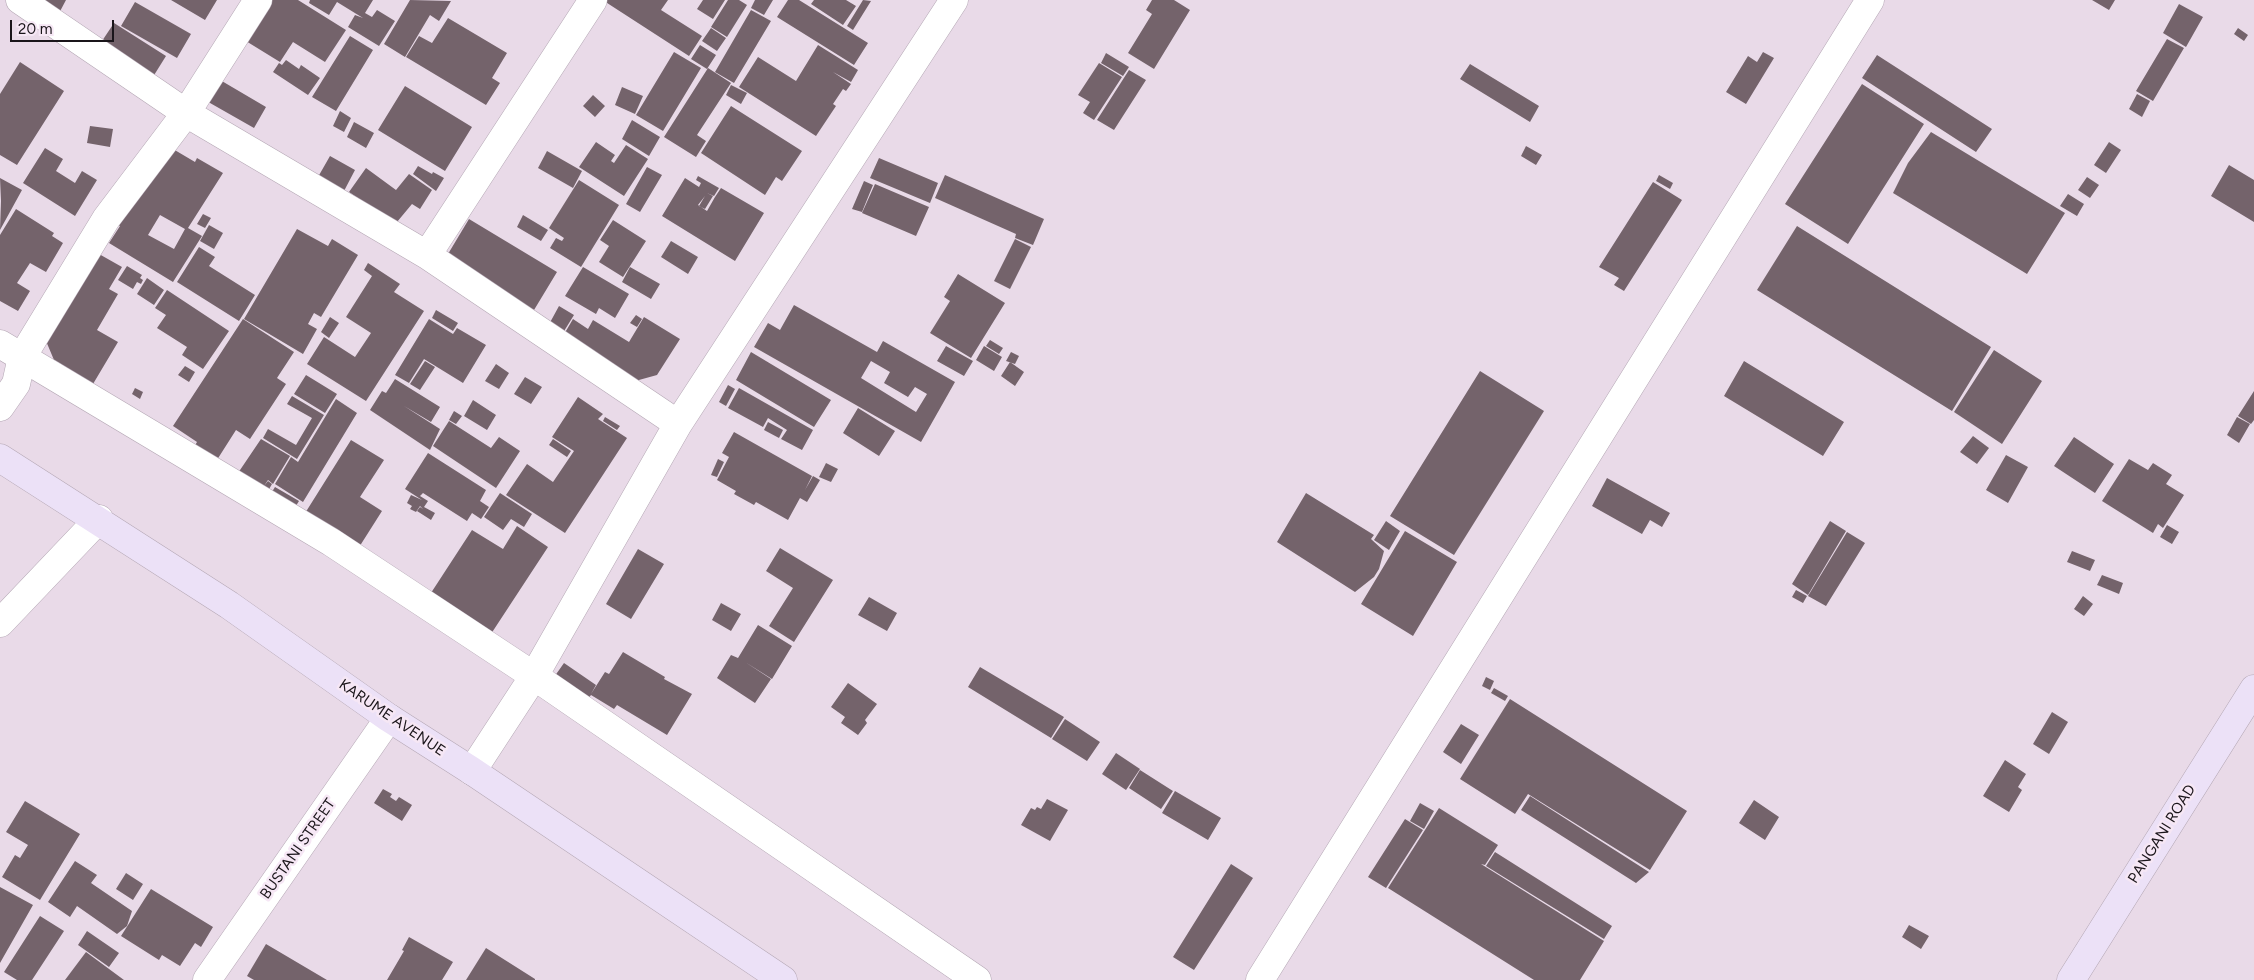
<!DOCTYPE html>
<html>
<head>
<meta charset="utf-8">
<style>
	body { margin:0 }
	#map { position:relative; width:2254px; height:980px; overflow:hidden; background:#e9dae8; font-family:Figtree,sans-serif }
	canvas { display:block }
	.scale { position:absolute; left:10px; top:20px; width:104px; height:22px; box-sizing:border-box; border:2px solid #1a151a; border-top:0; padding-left:6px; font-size:15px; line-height:18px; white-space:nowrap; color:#1a151a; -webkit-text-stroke:4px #f6e7f5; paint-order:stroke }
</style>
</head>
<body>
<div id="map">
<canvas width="2254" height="980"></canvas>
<div class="scale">20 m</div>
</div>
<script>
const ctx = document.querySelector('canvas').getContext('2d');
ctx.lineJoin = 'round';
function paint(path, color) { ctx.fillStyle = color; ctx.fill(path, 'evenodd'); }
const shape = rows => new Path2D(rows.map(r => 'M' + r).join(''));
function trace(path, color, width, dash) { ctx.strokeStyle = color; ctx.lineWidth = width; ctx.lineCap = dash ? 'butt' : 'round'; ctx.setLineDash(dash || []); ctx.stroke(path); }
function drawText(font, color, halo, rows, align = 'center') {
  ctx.font = font + ' Figtree,sans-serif'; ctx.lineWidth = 5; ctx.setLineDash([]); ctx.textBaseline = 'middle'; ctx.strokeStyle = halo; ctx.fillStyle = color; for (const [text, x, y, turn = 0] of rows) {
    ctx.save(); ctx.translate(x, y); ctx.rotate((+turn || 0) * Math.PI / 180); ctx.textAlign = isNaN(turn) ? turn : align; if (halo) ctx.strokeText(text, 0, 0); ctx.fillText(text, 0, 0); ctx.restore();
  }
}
const building = shape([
	[25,0,66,0,57,17],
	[171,0,217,0,205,20],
	[264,0,298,0,346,30,325,62,293,42,280,62,241,38],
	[310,0,373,0,365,13,372,17,377,10,395,21,379,46,348,27,355,15,363,18,337,2,329,15,309,3],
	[410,0,451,1,439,21,430,15,405,57,384,44],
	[605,0,668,0,661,10,702,36,689,56,604,1],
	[703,0,725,0,713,19,697,9],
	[728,0,739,0,747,5,727,37,711,27],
	[755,0,773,0,764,15,751,8],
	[788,0,799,0,868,43,854,65,777,17],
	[814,0,846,0,856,6,843,25,811,4],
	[863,0,871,1,853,30,847,26],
	[1152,0,1174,0,1190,10,1154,69,1128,53,1152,14,1146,10],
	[2092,0,2115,0,2109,10],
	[135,2,191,34,177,58,121,26],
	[2179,4,2203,17,2186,47,2163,33],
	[751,10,771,21,734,83,715,72],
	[448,18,507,53,492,78,500,83,486,105,406,57,419,36,432,43],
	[114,23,166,56,151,80,98,47],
	[711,28,726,38,717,51,702,41],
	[2238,28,2248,35,2244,41,2234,34],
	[350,36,373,50,336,111,312,97],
	[2167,39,2184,48,2153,101,2136,91],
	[700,45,716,55,707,69,691,59],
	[818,45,858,70,851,82,833,72,851,84,846,91,843,89,833,104,836,106,816,136,739,87,758,57,796,81],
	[674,52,701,68,663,131,636,115],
	[1763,52,1774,58,1746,104,1726,92,1748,56,1757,62],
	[1106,53,1129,67,1123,76,1101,63],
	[1877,55,1992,129,1976,152,1862,78],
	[286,60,299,69,301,65,320,78,308,95,273,72,279,63,282,65],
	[20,62,64,91,17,165,0,155,0,94],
	[1099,63,1122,77,1094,120,1083,113,1090,102,1078,95],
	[1470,64,1539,106,1530,122,1460,79],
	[708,68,731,83,697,135,706,141,696,157,664,137],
	[1129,70,1146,80,1114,130,1097,120],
	[215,77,266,107,254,128,203,99],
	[1862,84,1924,124,1848,244,1785,204],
	[731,85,747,93,741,104,726,95],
	[405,86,472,127,445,171,378,130],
	[622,87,643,96,635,114,615,105],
	[2137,94,2150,101,2142,117,2129,109],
	[593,95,605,106,595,117,583,106],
	[731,106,802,151,782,181,776,177,765,195,701,153],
	[340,111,351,118,344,132,333,126],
	[632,120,660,137,649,156,622,139],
	[354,122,374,133,366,148,347,137],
	[90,126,113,129,110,147,87,143],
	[1931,132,2065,213,2027,274,1893,193,1908,163],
	[596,142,615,155,611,161,614,163,626,145,648,159,624,196,579,167],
	[2109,142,2121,150,2106,173,2094,165],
	[1526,146,1542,155,1536,165,1521,156],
	[45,148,63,159,56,171,75,183,82,171,97,180,75,216,23,183],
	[173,149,195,162,197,158,223,173,188,228,202,236,173,282,109,243,120,226,116,224,124,210,128,213,159,163],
	[160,215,185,229,174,249,148,235],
	[547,151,582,171,573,188,538,168],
	[330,156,355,170,344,191,318,177],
	[879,158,938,183,930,203,870,178],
	[2229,165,2254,180,2254,222,2211,196],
	[418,166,432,174,433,172,444,178,436,191,413,174],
	[647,167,662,175,640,212,626,204],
	[366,168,396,190,409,174,432,190,420,209,412,204,397,222,386,218,349,192],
	[945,175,1044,219,1033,245,1015,238,1016,234,935,198],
	[1659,175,1673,183,1670,189,1656,181],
	[698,176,719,188,714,196,707,193,713,196,705,209,699,206,705,196,698,205,707,211,715,197,718,198,715,197,721,188,764,213,735,261,662,216,685,178,699,187,701,183,696,180],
	[2087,177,2099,185,2090,198,2078,190],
	[0,178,22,190,0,230,1,201],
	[579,180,619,205,581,267,550,248,556,238,562,241,564,238,549,228],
	[864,181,873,185,862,212,852,209],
	[1653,182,1682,200,1624,291,1614,285,1619,278,1599,267],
	[875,184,929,207,916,236,862,213],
	[2068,194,2084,204,2077,216,2060,206],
	[16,209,54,233,52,236,63,243,46,272,30,263,17,283,30,291,18,311,0,301,0,235],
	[203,214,211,218,205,228,197,224],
	[523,215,548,230,541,241,517,227],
	[469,219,557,272,534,310,442,264],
	[613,220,646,241,623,277,599,262,609,246,600,240],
	[209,225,223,233,214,249,200,241],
	[1797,226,1991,347,1952,411,1757,290],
	[297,229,328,246,332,239,358,255,321,317,314,313,308,324,317,329,303,354,244,319],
	[1015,239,1031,247,1010,289,994,281],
	[671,241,698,257,688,274,661,257],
	[199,247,215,257,209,266,255,295,239,321,177,282],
	[99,254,122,267,109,289,118,294,97,330,118,342,93,384,54,360,46,341],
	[368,263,400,284,394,292,424,311,366,401,307,364,324,337,355,357,371,333,346,317,372,276,364,270],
	[127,266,142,275,140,278,143,280,141,284,137,282,133,289,118,280],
	[583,267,629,294,615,318,599,308,596,314,565,296],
	[630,267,660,284,651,299,622,282],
	[958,274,1005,303,971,358,930,333,950,301,944,297],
	[147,278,164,290,154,305,137,294],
	[167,290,229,331,203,369,182,355,187,347,157,328,166,315,155,308],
	[794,305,877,352,883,341,955,382,921,442,754,347,768,323,780,330],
	[871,361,890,372,884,383,908,397,915,387,927,394,916,412,861,378],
	[559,306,574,315,561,336,547,328],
	[436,310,458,323,453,331,432,318],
	[636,315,642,319,637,327,630,323],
	[330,317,339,323,329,338,321,332],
	[644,317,680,339,657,375,628,383,563,336,573,319,588,329,593,320,629,342],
	[243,319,294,352,277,378,286,384,250,439,236,430,215,463,193,449,197,442,173,426],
	[429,319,453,334,457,328,486,345,463,383,424,359,409,383,395,375],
	[990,340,1003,348,999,354,986,346],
	[946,346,973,361,964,376,937,361],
	[984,346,1002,357,994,371,976,360],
	[1994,350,2042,381,2002,444,1954,412],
	[751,352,831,400,814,427,736,380],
	[1011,352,1019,356,1015,364,1006,361],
	[425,361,435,367,420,390,410,384],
	[1744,361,1844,422,1823,456,1724,396],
	[1010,362,1024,372,1015,386,1001,376],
	[496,364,509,373,499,389,485,381],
	[185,366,195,372,189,382,178,375],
	[1480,371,1544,411,1454,555,1390,516],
	[306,375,337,394,325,413,294,394],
	[525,377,542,387,531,404,514,394],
	[395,379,440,407,431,422,404,406,440,429,430,450,370,410,382,391,386,393],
	[728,385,735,389,726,406,719,402],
	[135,388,143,392,140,399,132,394],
	[739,388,813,430,802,450,781,439,787,430,768,418,763,427,728,408],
	[2254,391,2254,420,2251,424,2238,416],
	[292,396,324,415,297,459,263,438,268,429,296,445,312,418,287,404],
	[578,397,603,414,598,419,627,438,565,533,506,495,527,464,553,482,574,451,552,437],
	[336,399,357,413,303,502,275,484,291,457,298,462],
	[473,400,496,415,487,430,464,416],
	[858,408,895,431,879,456,843,433],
	[454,411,462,416,456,424,449,420],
	[605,417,620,426,617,430,603,421],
	[2237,417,2250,424,2239,443,2227,435],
	[449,421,491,448,499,437,520,451,496,488,433,446],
	[768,422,783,430,779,438,764,430],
	[734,432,812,476,805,490,813,476,820,480,807,502,800,498,788,520,756,502,754,505,734,494,736,491,717,480,729,457,722,453],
	[1973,436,1989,448,1977,464,1960,452],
	[2074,437,2114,464,2095,493,2054,466],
	[261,439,290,456,273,484,268,480,264,486,268,481,272,484,268,491,238,473],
	[553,439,571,451,567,457,549,445],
	[351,440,384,460,360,497,382,511,356,552,302,518],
	[428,453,486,490,480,501,489,507,481,519,472,513,467,521,423,493,420,496,428,501,424,507,435,513,431,520,417,511,420,507,423,509,420,506,416,512,410,509,412,506,407,503,411,495,422,500,405,489],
	[2006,455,2028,467,2008,503,1986,490],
	[718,459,724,462,717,477,711,475],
	[2129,459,2148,470,2153,463,2172,475,2166,484,2184,495,2163,528,2158,524,2153,533,2102,501],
	[826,463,838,469,831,482,819,477],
	[1607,478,1670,513,1662,527,1650,520,1642,534,1592,506],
	[275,487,299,501,294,509,270,495],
	[500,493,532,514,524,527,511,519,503,530,484,517],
	[1306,493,1374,535,1371,539,1384,551,1379,569,1374,577,1355,592,1277,542],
	[1386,521,1400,531,1389,550,1374,540],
	[1830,521,1846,531,1808,595,1792,584],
	[2167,525,2179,532,2172,544,2160,537],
	[517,526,548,547,489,637,429,596,472,530,503,549],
	[1405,531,1457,562,1413,636,1361,604],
	[1847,532,1865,543,1826,606,1808,596],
	[780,548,833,580,794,642,769,626,793,588,766,571],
	[638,549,664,564,631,619,606,604],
	[2072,551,2095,560,2090,571,2067,562],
	[2102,575,2123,583,2119,594,2097,585],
	[1796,590,1807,596,1803,603,1792,597],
	[2083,596,2093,604,2084,616,2074,609],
	[869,597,897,613,887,631,858,615],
	[721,603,741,614,731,631,712,620],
	[758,625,792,646,772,679,745,662,771,679,755,703,717,678,731,655,738,658],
	[623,652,665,677,664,679,692,694,667,735,617,705,614,709,591,695,585,703,552,680,564,663,596,685,591,694,605,672,609,674],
	[980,667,1064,717,1051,738,968,687],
	[1486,677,1494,681,1490,690,1482,686],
	[848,683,877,704,865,720,867,723,858,735,841,723,845,717,831,707],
	[1494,688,1508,696,1505,701,1491,693],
	[1510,699,1687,811,1650,870,1528,794,1515,814,1460,779],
	[2052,712,2068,722,2049,754,2033,744],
	[1065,719,1100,742,1087,761,1052,739],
	[1461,724,1479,735,1461,764,1443,752],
	[1116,753,1140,769,1126,790,1102,774],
	[2005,760,2026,774,2018,787,2022,790,2009,812,1983,796],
	[1140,770,1173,791,1161,809,1129,788],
	[383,789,392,794,390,797,396,801,399,797,412,805,402,821,374,803],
	[1175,791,1221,818,1208,840,1162,813],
	[1530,796,1649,872,1636,883,1521,810],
	[1047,799,1068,810,1050,841,1021,825,1031,808,1035,810,1037,807,1041,809],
	[1754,800,1779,817,1765,840,1739,823],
	[25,801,80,834,40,900,2,877,15,855,20,858,28,845,6,832],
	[1420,803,1434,811,1424,829,1410,821],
	[1439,808,1498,845,1485,865,1481,864,1604,941,1580,980,1534,980,1388,888],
	[1405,819,1423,830,1386,888,1368,877],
	[1495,852,1612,926,1604,939,1486,866],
	[75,861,97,875,91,883,132,911,127,926,117,934,77,906,70,917,48,902],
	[1231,864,1253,878,1194,970,1173,957],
	[126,873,143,884,133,900,116,889],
	[0,887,33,905,0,963],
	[151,889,213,927,201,947,195,943,180,966,162,955,159,960,121,936],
	[40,916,64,931,32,980,17,980,4,972],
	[1909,925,1929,936,1921,949,1902,937],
	[87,931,119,953,109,967,78,945],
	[409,937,453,962,442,980,387,980,404,951,402,950],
	[266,944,327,980,254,980,247,976],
	[486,948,535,979,535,980,466,980],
	[86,952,124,980,65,980]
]);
const minor = shape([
	[20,0,186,113,427,255,678,424],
	[427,255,593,0],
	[0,344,331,542,534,676,977,980],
	[0,407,16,384,22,357,106,219,186,113,258,0],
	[0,623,99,519],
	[472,771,534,676,678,424,954,0],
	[207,980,389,718],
	[1260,980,1870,0]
]);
const secondary = shape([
	[0,458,229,605,389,718,472,771,783,980],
	[2071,980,2254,689]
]);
const streetNames = [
	["KARUME AVENUE",392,718,34],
	["PANGANI ROAD",2162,834,-58],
	["BUSTANI STREET",298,849,-55]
];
paint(building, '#74636b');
trace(minor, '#b4a7b4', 29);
trace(secondary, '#b4a7b4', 29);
trace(minor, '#fff', 28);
trace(secondary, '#ece1f7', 28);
drawText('15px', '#1a151a', '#f6e7f5', streetNames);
</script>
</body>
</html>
